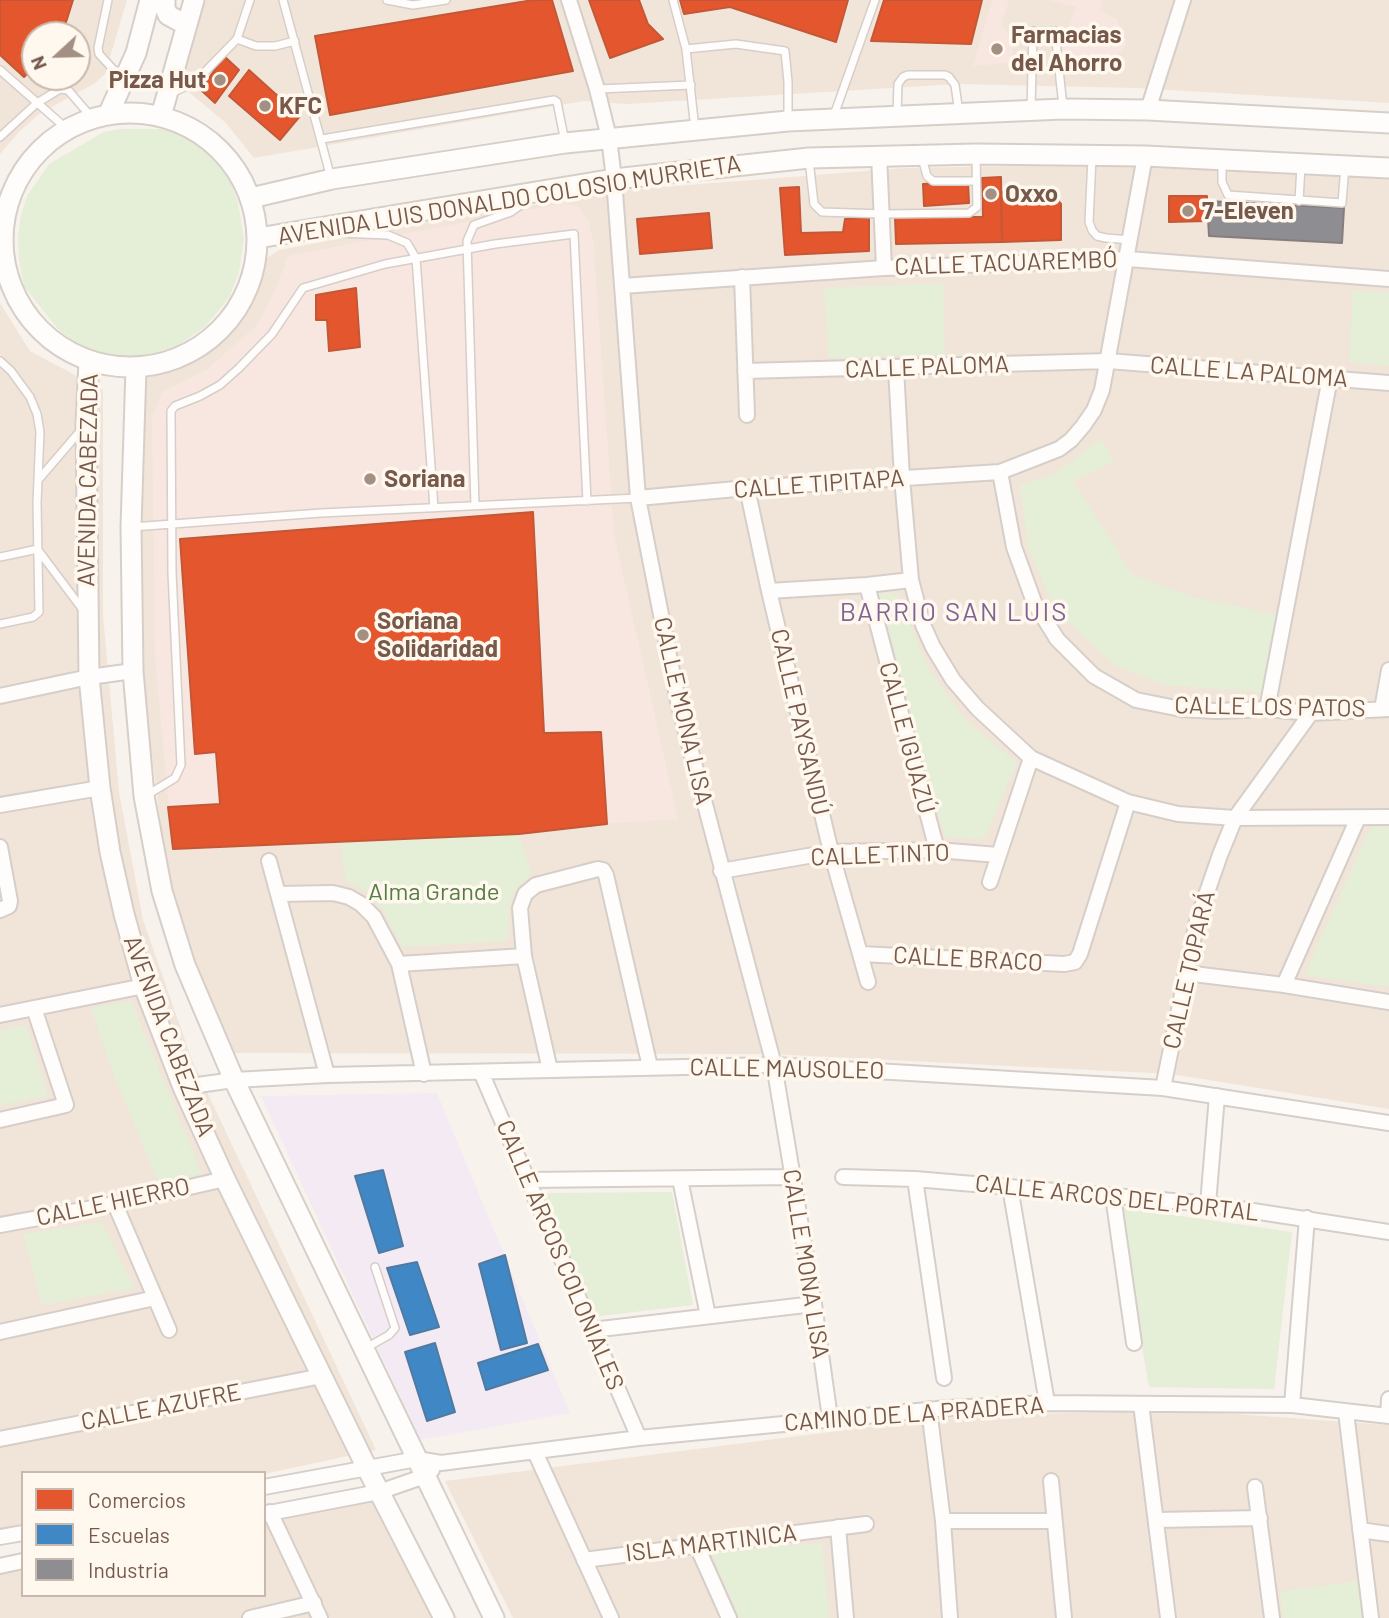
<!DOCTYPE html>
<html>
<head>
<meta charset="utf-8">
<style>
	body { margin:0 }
	#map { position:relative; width:1389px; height:1618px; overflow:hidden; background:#f8f2ec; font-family:Barlow,sans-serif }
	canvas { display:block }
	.legend { position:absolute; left:21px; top:1471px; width:245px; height:126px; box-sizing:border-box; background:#fff8ee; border:2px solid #c9b8ad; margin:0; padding:9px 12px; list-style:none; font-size:21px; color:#77594b }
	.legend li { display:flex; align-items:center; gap:14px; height:35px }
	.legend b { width:35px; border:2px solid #c9b8ad }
	.north { position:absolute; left:21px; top:21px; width:70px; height:70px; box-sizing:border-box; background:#fff8ee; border:2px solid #c9b8ad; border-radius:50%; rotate:248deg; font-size:19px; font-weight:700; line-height:28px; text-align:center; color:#77594b }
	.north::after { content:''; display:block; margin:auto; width:24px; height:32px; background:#a48f83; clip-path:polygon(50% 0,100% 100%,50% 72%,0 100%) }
</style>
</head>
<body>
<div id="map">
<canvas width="1389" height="1618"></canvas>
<ul class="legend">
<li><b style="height:19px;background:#e4572e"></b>Comercios</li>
<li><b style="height:19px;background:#3f88c5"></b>Escuelas</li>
<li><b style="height:19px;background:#8d8d92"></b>Industria</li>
</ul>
<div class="north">N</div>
</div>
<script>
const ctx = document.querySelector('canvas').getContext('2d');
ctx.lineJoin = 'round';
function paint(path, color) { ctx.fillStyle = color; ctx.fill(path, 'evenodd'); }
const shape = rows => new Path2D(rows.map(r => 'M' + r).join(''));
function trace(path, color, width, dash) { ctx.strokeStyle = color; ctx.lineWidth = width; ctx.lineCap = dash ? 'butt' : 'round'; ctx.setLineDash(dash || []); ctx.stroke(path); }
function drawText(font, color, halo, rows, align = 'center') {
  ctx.font = font + ' Barlow,sans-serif'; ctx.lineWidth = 7; ctx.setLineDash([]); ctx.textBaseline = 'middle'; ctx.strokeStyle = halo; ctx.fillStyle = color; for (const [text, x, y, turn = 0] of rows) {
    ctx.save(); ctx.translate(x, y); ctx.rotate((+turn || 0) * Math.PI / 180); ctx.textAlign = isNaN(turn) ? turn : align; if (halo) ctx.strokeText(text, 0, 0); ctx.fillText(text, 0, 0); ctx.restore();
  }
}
const residential = shape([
	[0,0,127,0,105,74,95,83,39,114,19,132,0,154],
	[35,35,77,35,77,77,35,77],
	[206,0,1389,0,1389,103,1135,88,958,84,627,104,584,101,254,158,226,123,179,84],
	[1120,164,1389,176,1389,1109,1171,1074,770,1054,228,1053,168,884,141,670,141,372,192,352,223,323,243,300,262,261,279,250,419,224,626,190,904,168],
	[0,303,30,351,103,390,103,615,119,792,143,920,192,1060,376,1450,264,1474,23,1473,23,1525,0,1529],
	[1179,1410,1389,1425,1389,1618,513,1618,445,1481,956,1416],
	[387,1484,457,1618,0,1618,0,1569,23,1564,23,1595,264,1595,264,1511]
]);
const commercial = shape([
	[992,0,1009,0,1001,25,1013,38,1012,62,973,66],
	[1050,0,1103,0,1100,11,1117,19,1127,44,1110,65,1060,53,1076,7],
	[566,203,579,208,589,222,593,239,614,534,678,819,173,849,155,657,152,417,162,392,206,370,255,327,272,297,288,256]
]);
const education = shape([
	[437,1093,570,1413,420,1440,261,1096]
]);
const green = shape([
	[120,129,160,129,180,132,207,152,228,174,238,203,244,239,239,272,229,298,205,327,177,346,145,356,111,357,78,346,57,328,24,286,19,261,18,238,21,215,27,196,49,164,104,132],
	[943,283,945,354,829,358,824,288],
	[1353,290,1389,293,1389,366,1349,362],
	[1101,439,1114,461,1073,481,1133,575,1192,597,1277,615,1262,692,1165,685,1115,665,1055,610,1028,547,1020,485,1055,474],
	[879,593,898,595,928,667,968,723,1017,763,984,839,945,837],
	[1371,827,1389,827,1389,987,1304,975],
	[519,834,531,873,516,889,509,903,508,941,402,947,384,911,364,890,346,881,340,844],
	[131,1001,202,1174,159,1183,114,1076,91,1008],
	[26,1025,48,1096,0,1105,0,1030],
	[672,1192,693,1305,593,1317,544,1193],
	[1118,1207,1292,1232,1274,1389,1149,1387],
	[102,1222,134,1288,42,1305,23,1234],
	[822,1543,829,1618,740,1618,711,1553],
	[1357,1581,1362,1618,1283,1618,1280,1592]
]);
const shops = shape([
	[0,0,73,0,62,35,35,35,35,66,24,77,0,55,0,0],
	[533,0,552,0,573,71,330,115,315,36,533,0],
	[589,0,639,0,648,24,663,39,610,58,589,0],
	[680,0,848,0,836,42,730,7,684,14,680,0],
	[884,0,982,0,971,44,871,41,884,0],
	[224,56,239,70,215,103,201,90,224,56],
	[249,70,300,116,280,140,229,96,249,70],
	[1001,177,1002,242,896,244,895,217,983,217,982,178,1001,177],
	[968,181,969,203,924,206,923,184,968,181],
	[799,187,801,233,843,232,845,219,869,217,869,251,785,255,780,188,799,187],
	[1050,191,1061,204,1061,240,1002,242,1001,192,1050,191],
	[1169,196,1207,196,1207,221,1169,222,1169,196],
	[709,213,712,248,640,254,637,219,709,213],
	[356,288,360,347,329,351,327,320,316,320,316,295,356,288],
	[533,512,544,733,601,732,607,824,519,834,173,849,168,807,220,804,216,752,195,754,180,539,533,512]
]);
const schools = shape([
	[383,1170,403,1246,379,1253,355,1176,383,1170],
	[505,1255,527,1343,501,1350,479,1264,505,1255],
	[417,1262,439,1327,410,1335,387,1268,417,1262],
	[435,1343,455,1412,427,1421,405,1352,435,1343],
	[538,1344,548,1370,486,1390,478,1363,538,1344]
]);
const industry = shape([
	[1207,201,1344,208,1342,243,1209,236,1207,201]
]);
const lane = shape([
	[108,0,98,48,99,54,123,80],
	[283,0,331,178],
	[387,0,413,5,446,0],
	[673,0,686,49,695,129],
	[237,39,256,46,275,46,295,41],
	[686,49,736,44,785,51,788,82,788,118],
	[0,70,67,129],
	[598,89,691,85],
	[170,94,196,81,237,39,250,0],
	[1031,110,1033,31,1055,31,1063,107],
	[897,114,898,84,903,77,908,75,945,75,949,77,955,85,959,113],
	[833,118,875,0],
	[0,137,37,103,60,89,68,90,93,119],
	[322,139,554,100,557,102,565,142],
	[922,158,927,176,933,181,976,181],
	[1092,158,1089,222,1092,230,1097,236,1106,238,1131,240],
	[809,160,814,204,822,212,883,214,969,213,977,207,976,155],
	[1222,163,1222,182,1228,195,1342,203,1345,166],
	[1299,201,1301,166],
	[0,202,7,210],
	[339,233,388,235,407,243,416,258,434,508],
	[0,361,11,371,30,397,37,414,40,432,37,503,39,612,33,617,0,624],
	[39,479,81,430],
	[475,505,467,241,474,225,511,212,530,198],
	[132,527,321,513,638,498],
	[38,550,83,610],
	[0,557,38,549],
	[147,795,175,778,181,765,172,573,171,411,175,406,200,396,220,385,239,368,272,334,303,288,385,264,495,244,574,234,587,501],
	[366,1348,389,1335,395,1328,375,1267]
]);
const street = shape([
	[569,0,597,89,609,138,614,179,638,498,679,706,774,1065,814,1304,830,1418],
	[1148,110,1183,0],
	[879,155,884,268],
	[742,277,747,415],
	[622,286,884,268,1128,259,1389,279],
	[896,368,902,478,911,580,923,625,933,647,953,680,977,708,1031,758,1128,802,1178,814,1235,818,1389,817],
	[745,371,1108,361,1389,383],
	[1000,472,1014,547,1034,602,1057,639,1094,676,1136,700,1181,709,1216,711,1267,709,1311,713,1389,709],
	[747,488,769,591,831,852,868,982],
	[638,498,747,488,1000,472,1059,449,1071,440,1083,426,1094,410,1102,390,1145,156],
	[867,585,937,850],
	[769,591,867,585,911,580],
	[0,696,89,677,133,671],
	[1267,709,1330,378],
	[1382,709,1389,670],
	[0,805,100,788],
	[0,847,10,901,9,906,0,910],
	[269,861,327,1075],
	[721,871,831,852,937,850,998,855],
	[990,882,1031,758],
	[278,894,333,893,349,897,361,904,374,917,399,964,424,1074],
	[860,954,1064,964,1075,962,1080,954,1128,802],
	[399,964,524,956],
	[1185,973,1284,985,1389,1002],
	[1284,985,1358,818],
	[0,1015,144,986],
	[550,1070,524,956,520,908,525,894,536,885,598,869,603,870,606,875,650,1067],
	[481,1072,639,1438],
	[183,1087,234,1080,327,1075,774,1065,1163,1088,1389,1123],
	[1163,1088,1197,921,1220,855,1235,818,1311,713],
	[0,1120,66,1105,34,1008],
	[843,1177,915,1179,1208,1204,1389,1232],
	[680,1179,708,1316],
	[915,1179,944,1378],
	[527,1180,792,1177],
	[1010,1187,1047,1403],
	[1113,1196,1134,1343],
	[115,1204,169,1330],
	[1208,1204,1217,1096],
	[0,1225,115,1204,225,1179],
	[592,1330,814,1304],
	[0,1332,155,1298],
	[1141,1404,1168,1618],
	[1292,1405,1307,1218],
	[929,1409,943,1521,950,1618],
	[1346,1412,1371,1618],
	[1388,1416,1389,1399],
	[0,1439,322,1376],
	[535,1452,611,1618],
	[1051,1481,1064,1618],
	[264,1487,417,1459,441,1463,639,1438,948,1408,1047,1403,1292,1405,1389,1416],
	[1255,1487,1272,1618],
	[270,1512,320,1618],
	[264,1514,379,1492,425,1476,432,1470],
	[1156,1520,1260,1518],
	[943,1521,1054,1521],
	[838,1527,846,1618],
	[1360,1530,1389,1534],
	[0,1537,23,1533],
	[696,1544,729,1618],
	[584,1560,866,1524],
	[0,1566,23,1561],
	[250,1618,314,1603]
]);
const secondary = shape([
	[165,0,165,8,168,15,186,25],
	'3 240a127 127 0 1 1 254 0a127 127 0 1 1-254 0Z',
	[108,115,136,53,150,0],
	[161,116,194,0],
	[251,198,332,179,565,143,788,121,1063,109,1148,110,1389,123],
	[258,238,614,179,809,158,976,154,1145,156,1389,168],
	[89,361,86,424,89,677,100,788,110,852,124,914,144,986,183,1087,225,1179,367,1468,444,1618],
	[136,368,131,527,133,671,144,796,162,891,185,965,234,1080,494,1618]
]);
const markers = [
	[997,49,7,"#a48f83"],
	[220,80,7,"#a48f83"],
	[265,106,7,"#a48f83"],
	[991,194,7,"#a48f83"],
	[1188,211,7,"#a48f83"],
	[370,479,7,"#a48f83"],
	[363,635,7,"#a48f83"]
];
const poiNames = [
	["Farmacias",1011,35],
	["del Ahorro",1011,63],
	["Pizza Hut",206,80,"right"],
	["KFC",279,106],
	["Oxxo",1005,194],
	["7-Eleven",1202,211],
	["Soriana",384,479],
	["Soriana",377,621],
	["Solidaridad",377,649]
];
const streetNames = [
	["AVENIDA LUIS DONALDO COLOSIO MURRIETA",509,200,-9],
	["CALLE TACUAREMBÓ",1006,263,-2],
	["CALLE PALOMA",927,367,-2],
	["CALLE LA PALOMA",1249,372,4],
	["AVENIDA CABEZADA",88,480,-89],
	["CALLE TIPITAPA",819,484,-4],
	["CALLE LOS PATOS",1270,707,1],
	["CALLE MONA LISA",683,711,77],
	["CALLE PAYSANDÚ",800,722,77],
	["CALLE IGUAZÚ",907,738,75],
	["CALLE TINTO",880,855,-2],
	["CALLE BRACO",968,959,3],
	["CALLE TOPARÁ",1189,970,-77],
	["AVENIDA CABEZADA",169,1036,69],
	["CALLE MAUSOLEO",787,1069,1],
	["CALLE ARCOS DEL PORTAL",1117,1198,6],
	["CALLE HIERRO",113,1202,-12],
	["CALLE ARCOS COLONIALES",560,1255,67],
	["CALLE MONA LISA",806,1264,81],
	["CALLE AZUFRE",161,1407,-11],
	["CAMINO DE LA PRADERA",914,1414,-4],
	["ISLA MARTINICA",711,1543,-7]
];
const parkNames = [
	["Alma Grande",434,892]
];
const neighbourhoodNames = [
	["BARRIO SAN LUIS",954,612]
];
paint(residential, '#f1e5da');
paint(commercial, '#f8e7e0');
paint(education, '#f4eaf3');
paint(green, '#e5eed7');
paint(shops, '#e4572e');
trace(shops, '#c35837', 2);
paint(schools, '#3f88c5');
trace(schools, '#507aa0', 2);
paint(industry, '#8d8d92');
trace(industry, '#867d7d', 2);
trace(lane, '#d6cec8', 10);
trace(street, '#d6cec8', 18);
trace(secondary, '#d7cec8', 23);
trace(lane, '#fefdfc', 7);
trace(street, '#fefdfc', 14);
trace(secondary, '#fefdfc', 19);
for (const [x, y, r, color] of markers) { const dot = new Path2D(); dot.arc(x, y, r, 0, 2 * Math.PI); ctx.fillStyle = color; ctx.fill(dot); trace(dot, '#fff8ee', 2.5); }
drawText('bold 24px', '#77594b', '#fff8ee', poiNames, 'left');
drawText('24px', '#77594b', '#fff8ee', streetNames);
drawText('24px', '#567d42', '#fff8ee', parkNames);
ctx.letterSpacing = '2px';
drawText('26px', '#816393', '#fff8ee', neighbourhoodNames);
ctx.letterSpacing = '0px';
</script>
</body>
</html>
